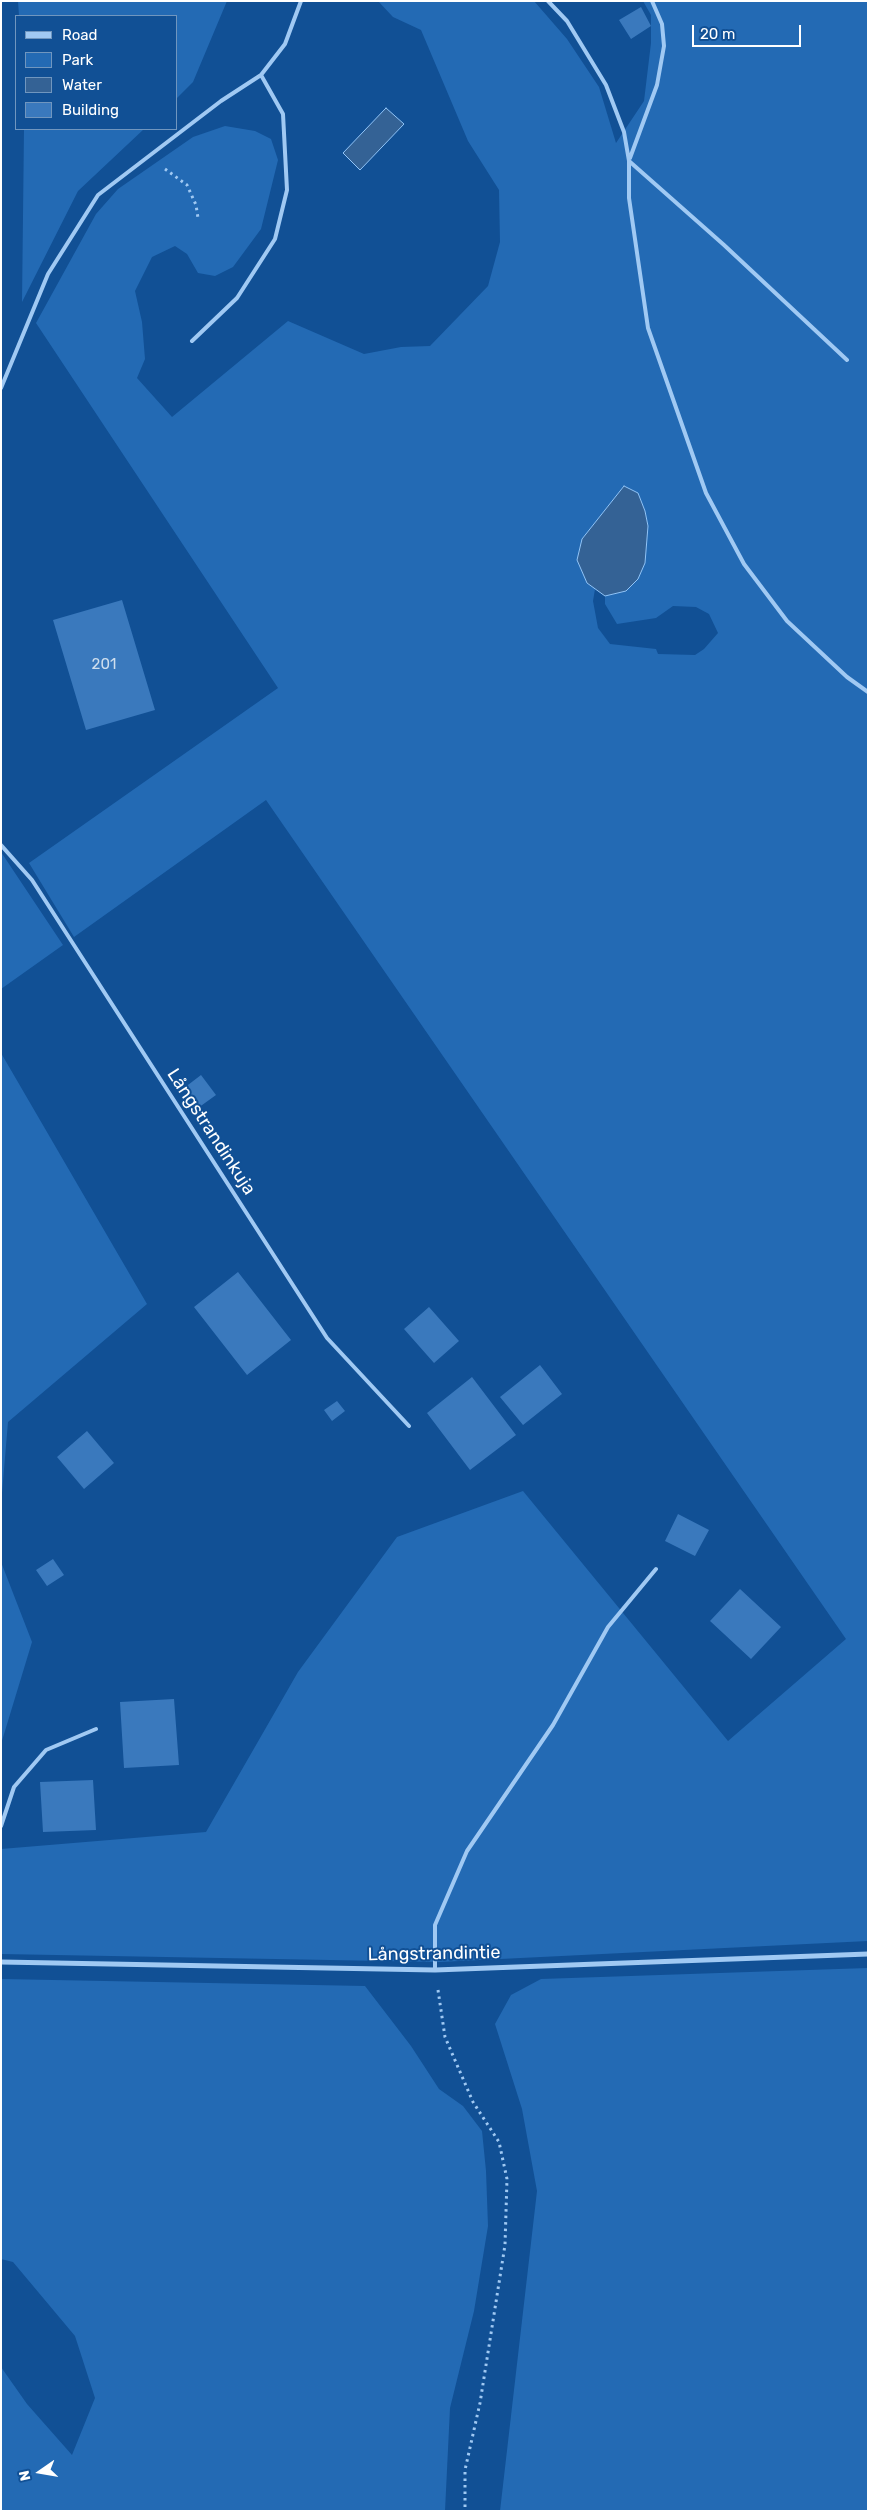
<!DOCTYPE html>
<html>
<head>
<meta charset="utf-8">
<style>
	body { margin:0 }
	#map { position:relative; width:869px; height:2512px; overflow:hidden; background:#115095; font-family:Rubik,sans-serif }
	canvas { display:block }
	.frame { position:absolute; inset:0; border:2px solid #fff; pointer-events:none }
	.legend { position:absolute; left:15px; top:15px; width:162px; height:115px; box-sizing:border-box; background:#115095; border:1px solid #7096bf; margin:0; padding:6px 9px; list-style:none; font-size:15px; color:#fff }
	.legend li { display:flex; align-items:center; gap:10px; height:25px }
	.legend b { width:25px; border:1px solid #7096bf }
	.north { position:absolute; left:15px; top:2447px; width:50px; height:50px; -webkit-text-stroke:4px #115095; paint-order:stroke; rotate:257deg; font-size:14px; font-weight:700; line-height:20px; text-align:center; color:#fff }
	.north::after { content:''; display:block; margin:auto; width:18px; height:22px; background:#fff; clip-path:polygon(50% 0,100% 100%,50% 72%,0 100%) }
	.scale { position:absolute; left:692px; top:25px; width:109px; height:22px; box-sizing:border-box; border:2px solid #fff; border-top:0; padding-left:6px; font-size:15px; line-height:18px; white-space:nowrap; color:#fff; -webkit-text-stroke:4px #115095; paint-order:stroke }
</style>
</head>
<body>
<div id="map">
<canvas width="869" height="2512"></canvas>
<div class="frame"></div>
<ul class="legend">
<li><b style="height:6px;background:#a0c9f3"></b>Road</li>
<li><b style="height:14px;background:#236ab4"></b>Park</li>
<li><b style="height:14px;background:#346295"></b>Water</li>
<li><b style="height:14px;background:#3a79bd"></b>Building</li>
</ul>
<div class="north">N</div>
<div class="scale">20 m</div>
</div>
<script>
const ctx = document.querySelector('canvas').getContext('2d');
ctx.lineJoin = 'round';
function paint(path, color) { ctx.fillStyle = color; ctx.fill(path, 'evenodd'); }
const shape = rows => new Path2D(rows.map(r => 'M' + r).join(''));
function trace(path, color, width, dash) { ctx.strokeStyle = color; ctx.lineWidth = width; ctx.lineCap = dash ? 'butt' : 'round'; ctx.setLineDash(dash || []); ctx.stroke(path); }
function drawText(font, color, halo, rows, align = 'center') {
  ctx.font = font + ' Rubik,sans-serif'; ctx.lineWidth = 4; ctx.setLineDash([]); ctx.textBaseline = 'middle'; ctx.strokeStyle = halo; ctx.fillStyle = color; for (const [text, x, y, turn = 0] of rows) {
    ctx.save(); ctx.translate(x, y); ctx.rotate((+turn || 0) * Math.PI / 180); ctx.textAlign = isNaN(turn) ? turn : align; if (halo) ctx.strokeText(text, 0, 0); ctx.fillText(text, 0, 0); ctx.restore();
  }
}
const green = shape([
	[18,1,227,1,193,82,176,99,176,16,19,16],
	[378,1,534,1,567,39,599,87,616,143,644,101,651,43,651,15,643,1,868,1,868,1941,439,1962,1,1954,1,1849,206,1832,298,1672,397,1537,523,1491,728,1741,846,1639,266,800,74,937,29,863,278,688,36,323,96,214,118,189,193,137,225,126,255,131,271,139,278,160,261,229,233,267,215,276,198,273,187,254,175,246,152,257,135,291,142,322,145,359,137,378,172,417,288,321,364,354,401,347,430,346,488,286,500,242,499,190,468,141,421,30,393,17],
	[624,486,638,493,645,511,648,526,645,563,626,591,605,596,605,604,617,624,656,618,673,606,696,607,709,614,718,633,704,649,695,655,658,654,656,649,610,644,598,628,593,601,595,589,582,539],
	[24,129,144,129,78,191,22,302],
	[1,852,63,945,1,989],
	[1,1053,147,1304,8,1422,1,1505],
	[1,1562,32,1642,1,1744],
	[868,1968,868,2511,500,2511,537,2191,522,2109,495,2024,511,1995,541,1979],
	[1,1979,365,1986,411,2046,439,2089,463,2106,482,2131,486,2171,488,2226,474,2311,450,2408,445,2511,1,2511,1,2367,27,2404,72,2455,95,2398,75,2336,13,2262,1,2259]
]);
const water = shape([
	[386,108,404,124,360,170,343,153,386,108],
	[624,486,638,493,645,511,648,526,645,563,638,579,626,591,605,596,587,583,577,560,582,539,624,486]
]);
const building = shape([
	[641,7,651,26,631,39,619,20],
	[122,600,155,710,86,730,53,620],
	[201,1075,216,1095,198,1108,184,1088],
	[238,1272,291,1340,247,1375,194,1307],
	[429,1307,459,1341,434,1363,404,1329],
	[540,1365,562,1394,523,1425,500,1397],
	[472,1377,516,1435,470,1470,427,1413],
	[337,1401,345,1411,332,1421,324,1410],
	[87,1431,114,1463,84,1489,57,1457],
	[678,1514,709,1530,695,1556,665,1541],
	[53,1559,64,1575,47,1586,36,1570],
	[740,1589,781,1627,751,1659,710,1621],
	[174,1699,179,1765,124,1768,120,1702],
	[93,1780,96,1830,43,1832,40,1782]
]);
const path = shape([
	[165,169,187,185,196,205,198,218],
	[438,1990,445,2037,473,2102,499,2142,507,2179,505,2245,480,2403,465,2470,465,2511]
]);
const lane = shape([
	[548,1,567,21,606,85,624,132,629,161],
	[630,158,657,85,664,46,662,24,652,1],
	[192,341,237,298,275,239,287,190,283,114,261,75],
	[847,360,724,245,629,161,629,198,648,328,706,493,744,564,787,621,847,677,868,692],
	[1,388,48,274,98,195,221,101,261,75,285,44,301,1],
	[1,845,32,880,327,1338,409,1426],
	[1,1826,14,1787,46,1750,96,1729],
	[435,1970,435,1925,467,1851,553,1725,608,1627,656,1569]
]);
const street = shape([
	[1,1962,435,1970,868,1954]
]);
const numberNames = [
	["201",104,665]
];
const streetNames = [
	["Långstrandinkuja",211,1132,57],
	["Långstrandintie",434,1954,-1]
];
paint(green, '#236ab4');
paint(water, '#346295');
trace(water, '#91c4f7', 1);
paint(building, '#3a79bd');
trace(path, '#a0c9f3', 3, [2.5, 4]);
trace(lane, '#a0c9f3', 4);
trace(street, '#a0c9f3', 5);
drawText('15px', '#cedeee', null, numberNames);
drawText('18px', '#fff', '#115095', streetNames);
</script>
</body>
</html>
